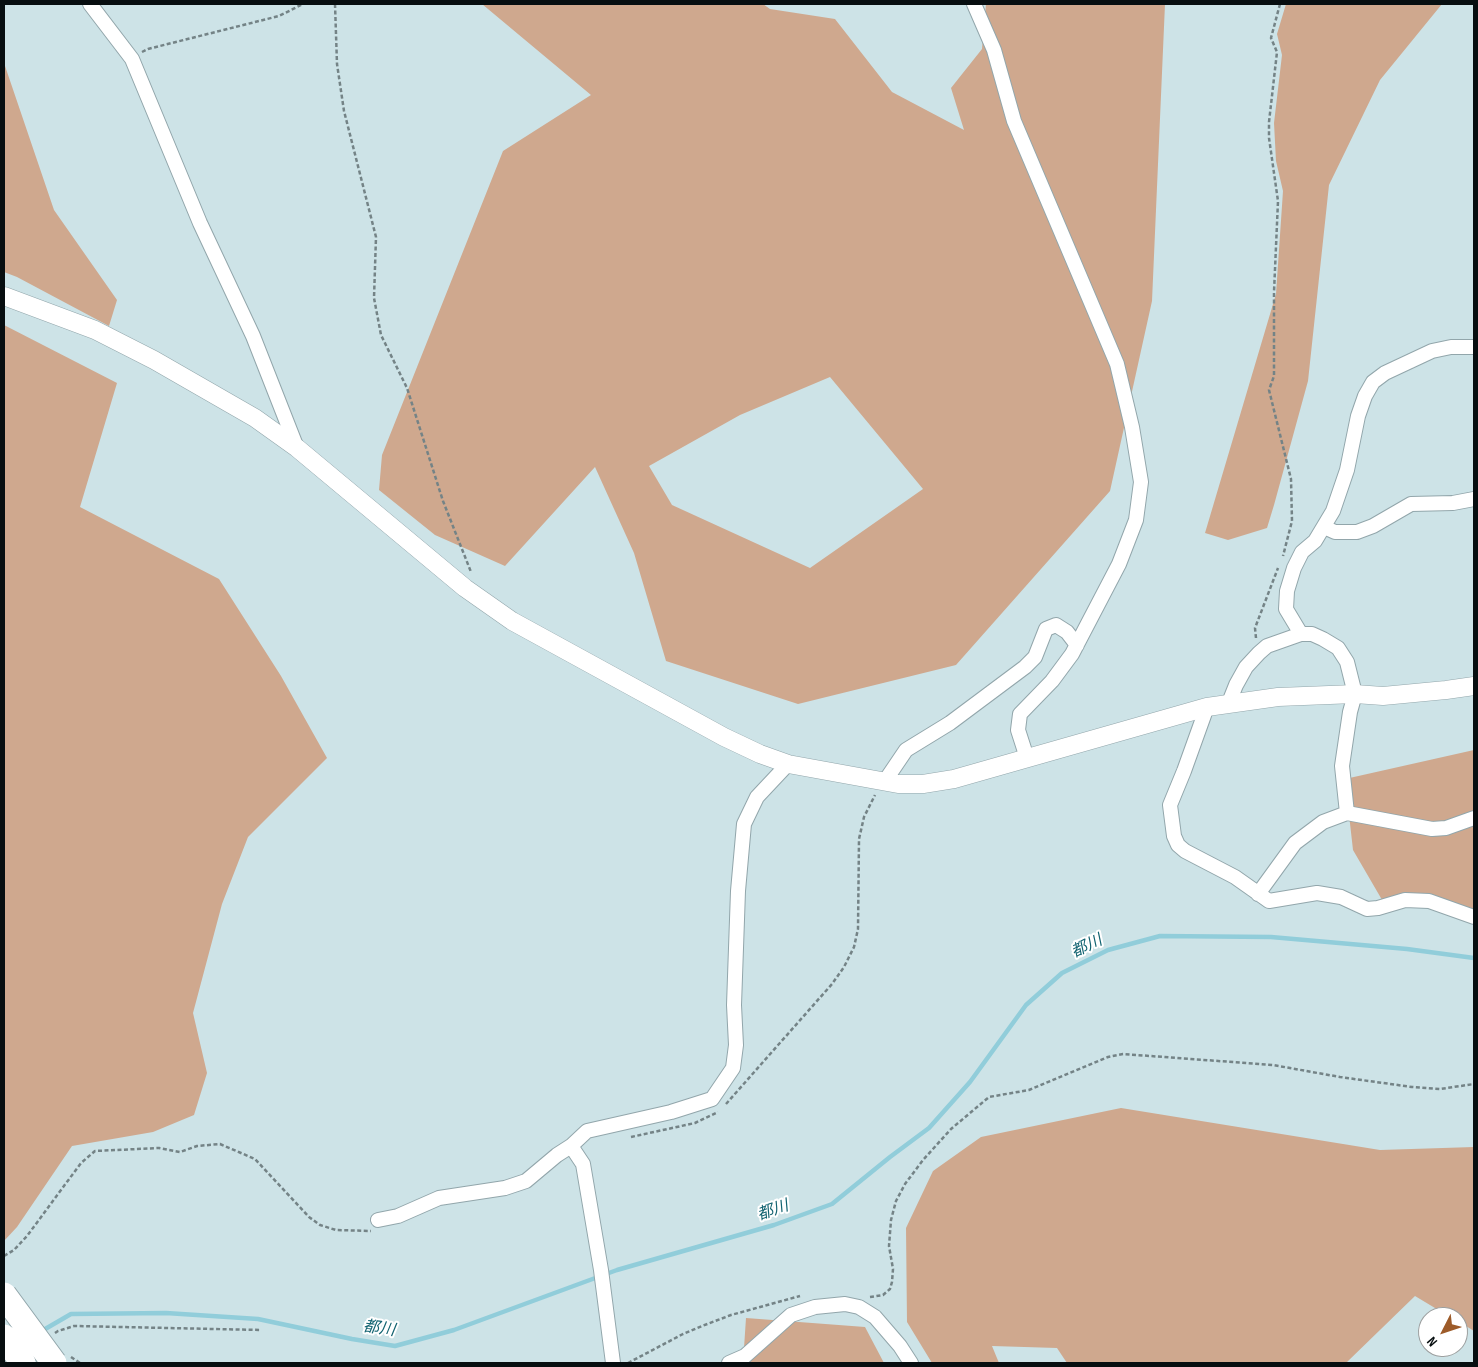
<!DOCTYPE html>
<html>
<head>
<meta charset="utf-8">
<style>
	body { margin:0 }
	#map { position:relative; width:1478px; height:1367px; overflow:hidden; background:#cde3e7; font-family:"Sofia Sans Condensed",sans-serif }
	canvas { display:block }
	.frame { position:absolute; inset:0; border:5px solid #070e10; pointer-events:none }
	.north { position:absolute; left:1418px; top:1307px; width:50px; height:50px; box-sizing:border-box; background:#fff; border:1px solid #9c9f9f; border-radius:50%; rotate:229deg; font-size:14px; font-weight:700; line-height:20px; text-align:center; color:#070e10 }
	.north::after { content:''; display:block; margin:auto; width:18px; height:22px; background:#9d5b29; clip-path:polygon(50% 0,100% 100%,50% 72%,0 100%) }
</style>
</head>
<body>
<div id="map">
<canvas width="1478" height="1367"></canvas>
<div class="frame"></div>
<div class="north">N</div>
</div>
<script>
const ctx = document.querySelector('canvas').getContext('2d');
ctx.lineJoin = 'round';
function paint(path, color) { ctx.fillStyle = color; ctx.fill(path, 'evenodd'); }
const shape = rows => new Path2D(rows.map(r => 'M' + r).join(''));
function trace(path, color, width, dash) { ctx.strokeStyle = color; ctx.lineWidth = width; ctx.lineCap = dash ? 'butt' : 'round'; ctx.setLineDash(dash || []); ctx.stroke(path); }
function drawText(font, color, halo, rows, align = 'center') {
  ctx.font = font + ' "Sofia Sans Condensed","Noto Sans JP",sans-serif'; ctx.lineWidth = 4; ctx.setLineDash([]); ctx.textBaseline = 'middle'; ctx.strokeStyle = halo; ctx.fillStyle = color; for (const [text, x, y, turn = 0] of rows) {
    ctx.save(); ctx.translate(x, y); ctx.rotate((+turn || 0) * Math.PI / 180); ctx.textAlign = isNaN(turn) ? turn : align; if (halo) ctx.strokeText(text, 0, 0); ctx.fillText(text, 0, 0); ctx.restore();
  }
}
const green = shape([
	[482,4,763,4,770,9,835,19,892,92,964,130,951,88,982,49,986,4,1165,4,1152,301,1110,491,956,665,798,704,666,661,634,553,595,467,505,566,435,535,379,490,382,455,503,151,591,95],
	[830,377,923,489,810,568,672,505,649,466,740,415],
	[1286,4,1442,4,1380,80,1329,185,1308,381,1274,505,1267,528,1228,540,1205,533,1276,294,1283,191,1276,161,1274,123,1282,55,1277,34],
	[4,63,54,210,117,300,109,326,17,277,4,272],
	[4,325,117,383,80,507,219,579,281,676,327,758,248,837,222,904,193,1013,207,1073,194,1115,153,1132,72,1146,17,1227,4,1241],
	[1474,750,1474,908,1467,910,1385,905,1353,850,1345,779],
	[1121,1108,1380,1150,1474,1147,1474,1331,1458,1321,1458,1317,1450,1317,1415,1296,1346,1363,1067,1363,1057,1348,992,1346,999,1363,932,1363,907,1322,906,1228,933,1171,981,1137],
	[746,1318,865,1327,884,1363,743,1363]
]);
const stream = shape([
	[40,1332,71,1314,166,1313,258,1319,352,1339,395,1346,454,1330,617,1270,774,1225,832,1204,890,1157,929,1128,970,1082,1026,1005,1062,973,1108,950,1160,936,1271,937,1407,949,1474,958]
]);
const path = shape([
	[335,4,337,64,344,111,376,237,374,298,381,335,407,388,443,501,471,572],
	[1280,4,1271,38,1277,52,1269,122,1269,138,1278,201,1274,292,1274,376,1269,390,1291,479,1292,521,1283,556],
	[142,52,148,49,279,16,303,4],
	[1256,638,1255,628,1278,568],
	[726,1104,832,984,844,967,854,947,858,929,859,839,864,817,875,795],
	[631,1137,695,1123,718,1112],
	[4,1256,14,1250,27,1236,81,1163,95,1151,159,1148,180,1152,197,1146,220,1144,255,1159,309,1217,320,1225,336,1230,371,1231],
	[870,1297,883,1295,890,1289,892,1282,893,1269,889,1246,891,1220,896,1201,905,1184,923,1160,951,1129,989,1097,1029,1090,1108,1057,1123,1054,1273,1065,1340,1077,1412,1087,1440,1089,1474,1084],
	[55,1333,58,1331,74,1326,261,1330],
	[71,1357,80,1363],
	[628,1363,683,1334,702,1326,731,1315,800,1296]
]);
const minor = shape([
	[90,4,132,59,200,223,253,336,297,448],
	[974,4,994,50,1014,121,1117,364,1132,427,1141,482,1136,520,1119,564,1072,654,1052,681,1020,714,1018,730,1027,758],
	[1324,527,1335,532,1357,532,1373,526,1411,504,1453,503,1474,499],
	[1301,634,1286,609,1287,591,1294,568,1302,552,1315,541,1333,511,1347,470,1358,416,1365,396,1373,382,1385,373,1432,351,1451,347,1474,347],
	[1228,705,1236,685,1246,667,1259,653,1267,646,1301,634,1312,634,1323,639,1338,648,1347,662,1355,694,1350,712,1342,766,1347,813],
	[1207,707,1184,771,1170,805,1174,836,1178,845,1185,851,1235,877,1269,901,1317,893,1341,897,1367,909,1378,908,1405,900,1429,901,1474,917],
	[885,781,906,750,950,723,1025,667,1035,657,1046,629,1056,625,1067,632,1077,645],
	[1258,894,1295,843,1323,822,1347,813,1432,829,1446,828,1474,818],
	[571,1146,583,1164,601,1270,613,1363],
	[378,1220,398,1216,439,1198,505,1188,526,1181,557,1155,571,1146,587,1131,671,1112,712,1099,733,1068,736,1045,734,1005,738,891,744,824,757,797,788,764],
	[729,1363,745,1356,791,1315,815,1307,845,1304,859,1307,875,1317,900,1346,911,1363]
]);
const tertiary = shape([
	[4,296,95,330,154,360,255,418,297,448,465,588,512,621,724,737,760,754,788,764,898,784,923,784,954,779,1207,707,1278,697,1355,694,1383,696,1446,690,1474,686]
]);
const motorwayBridge = shape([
	[4,1295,54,1363],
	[4,1337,23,1363]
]);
const waterNames = [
	["都川",1087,947,-26],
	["都川",773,1211,-19],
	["都川",379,1329,8]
];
paint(green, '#cfa88e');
trace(stream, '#91cdda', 4.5);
trace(minor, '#92a6ab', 16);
trace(tertiary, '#92a6ab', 19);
trace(path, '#748386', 2.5, [4, 2.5]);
trace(minor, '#fff', 14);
trace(tertiary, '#fff', 18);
trace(motorwayBridge, '#92a6ab', 27, []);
trace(motorwayBridge, '#fff', 25);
drawText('italic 16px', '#126371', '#fff', waterNames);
</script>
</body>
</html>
